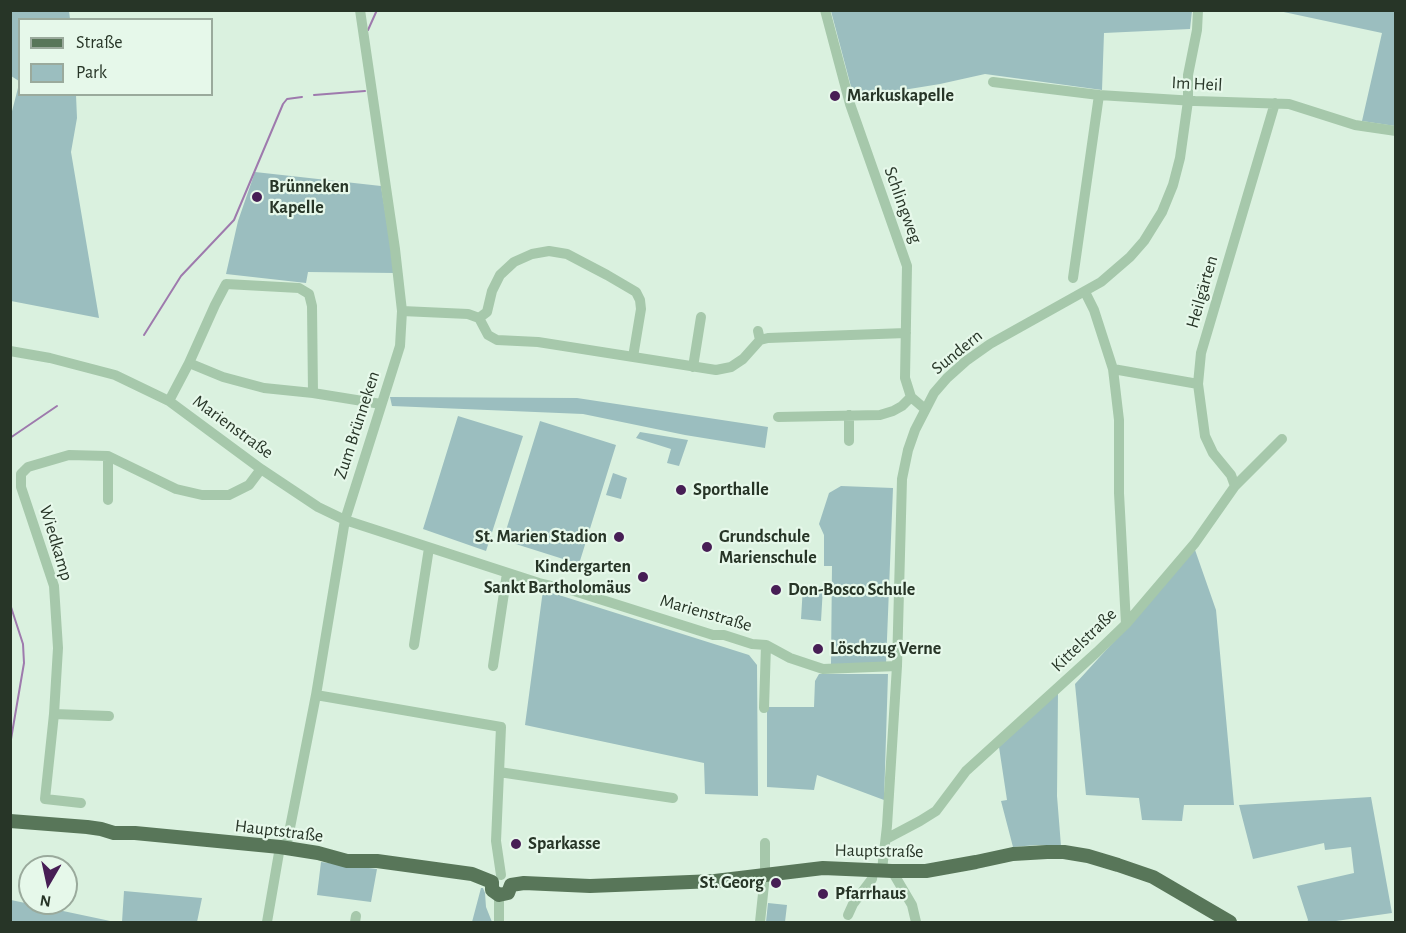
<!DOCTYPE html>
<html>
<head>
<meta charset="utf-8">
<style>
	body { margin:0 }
	#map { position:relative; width:1406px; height:933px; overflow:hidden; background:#daf1df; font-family:"Alegreya Sans",sans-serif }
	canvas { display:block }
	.frame { position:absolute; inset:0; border:12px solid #273527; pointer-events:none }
	.legend { position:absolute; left:18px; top:18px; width:195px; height:78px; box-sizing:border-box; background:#e6f8ea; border:2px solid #9aaa9c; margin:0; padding:8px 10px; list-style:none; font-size:18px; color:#273527 }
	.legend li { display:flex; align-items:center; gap:12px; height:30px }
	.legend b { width:30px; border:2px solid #9aaa9c }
	.north { position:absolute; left:18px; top:855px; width:60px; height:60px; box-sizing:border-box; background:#e6f8ea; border:2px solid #9aaa9c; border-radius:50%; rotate:189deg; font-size:16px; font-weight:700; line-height:24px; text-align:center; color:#273527 }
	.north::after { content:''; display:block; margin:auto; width:21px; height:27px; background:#471e55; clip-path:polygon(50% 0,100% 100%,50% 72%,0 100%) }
</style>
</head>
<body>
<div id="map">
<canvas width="1406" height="933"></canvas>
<div class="frame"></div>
<ul class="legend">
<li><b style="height:8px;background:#587659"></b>Straße</li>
<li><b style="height:16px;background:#9bbebf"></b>Park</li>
</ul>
<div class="north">N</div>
</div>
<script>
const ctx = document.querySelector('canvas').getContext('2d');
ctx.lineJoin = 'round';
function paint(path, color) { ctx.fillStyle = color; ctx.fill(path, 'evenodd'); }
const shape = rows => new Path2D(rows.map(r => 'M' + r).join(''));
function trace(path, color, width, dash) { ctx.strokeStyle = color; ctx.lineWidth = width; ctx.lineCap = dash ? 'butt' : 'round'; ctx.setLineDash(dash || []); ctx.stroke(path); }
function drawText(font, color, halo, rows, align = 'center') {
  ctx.font = font + ' "Alegreya Sans",sans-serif'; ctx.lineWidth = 4.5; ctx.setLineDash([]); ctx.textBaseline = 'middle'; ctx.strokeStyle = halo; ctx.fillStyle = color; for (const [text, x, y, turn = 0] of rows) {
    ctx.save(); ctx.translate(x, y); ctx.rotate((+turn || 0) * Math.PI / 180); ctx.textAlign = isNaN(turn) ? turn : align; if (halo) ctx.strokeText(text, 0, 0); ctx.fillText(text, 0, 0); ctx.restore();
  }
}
const green = shape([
	[10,11,31,11,32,12,36,11,69,11,70,19,20,20,19,81,11,76],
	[831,11,831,10,1192,11,1190,29,1104,33,1102,90,985,74,940,84,854,98],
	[1279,11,1395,11,1395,126,1362,121,1382,33],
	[19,84,20,94,76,95,77,118,71,152,99,318,11,301,10,119],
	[255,172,381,186,395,273,308,272,306,283,226,274,238,221],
	[390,397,577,398,768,427,765,448,685,435,583,414,392,406],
	[458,416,523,436,486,551,423,529],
	[540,421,616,445,579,564,503,540],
	[640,432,688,440,679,466,667,463,671,449,636,438],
	[613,473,627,478,621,499,606,495],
	[841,486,893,488,886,664,831,664,832,566,824,566,824,535,819,524,829,493],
	[1194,547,1216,610,1234,805,1184,805,1182,821,1142,820,1139,798,1086,795,1075,684,1130,624],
	[803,586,823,587,821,621,801,619],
	[543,590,749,655,757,665,758,796,705,794,704,763,525,725],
	[819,674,888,674,884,800,817,775,814,790,767,787,767,707,814,707,815,681],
	[1058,692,1057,796,1061,846,1036,845,1013,847,1001,801,1007,800,999,747],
	[1371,797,1392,913,1329,922,1307,922,1308,920,1297,886,1354,873,1351,847,1325,850,1324,843,1253,859,1239,805],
	[321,862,377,869,371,902,317,895],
	[481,888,483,888,485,893,486,907,492,922,472,922],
	[124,891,202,898,197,922,122,922],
	[11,900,115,922,11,922],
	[768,903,787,905,785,922,766,922]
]);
const stream = shape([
	[368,30,377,10],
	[314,95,365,91],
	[144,335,181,276,234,220,283,104,287,99,302,97],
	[10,438,57,406],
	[10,604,23,644,24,663,10,745]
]);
const minor = shape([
	[825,10,850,104,907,266,905,378,911,397,925,409],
	[993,82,1099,95,1195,101,1289,104,1355,125,1396,131],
	[1073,278,1099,95],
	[1085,292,1094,310,1113,369,1198,384],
	[402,311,468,314,479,318,488,335,497,340,538,342,716,370,731,367,743,359,760,340,758,331],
	[479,318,487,312,492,291,500,275,514,262,532,254,549,251,567,254,607,275,636,292,640,300,641,309,633,357],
	[760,340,768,338,906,333],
	[10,351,50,358,115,375,169,401,261,469,318,507,345,520,539,583,574,591,713,635,724,635,752,644,766,645,790,658,823,669,897,666],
	[189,363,223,377,264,388,313,393],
	[693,367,701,317],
	[1113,369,1119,420,1119,493,1126,624],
	[169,401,189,363,215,305,226,284,299,288,309,294,312,306,313,393,381,404],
	[778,417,880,415,893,411,902,406,911,397],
	[849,441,849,415],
	[1235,486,1231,475,1213,453,1205,436,1198,384,1201,353,1275,103],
	[108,500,108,456],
	[414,645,429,548],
	[493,666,507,573],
	[316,695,501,727,496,841,501,875],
	[764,708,766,645],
	[54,714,109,716],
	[499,772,673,798],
	[81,803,45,799,54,714,58,648,54,586,21,487,21,474,28,467,69,455,108,456,176,489,202,495,229,495,249,485,261,469],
	[886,839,920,821,936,811,966,771,1097,652,1126,624,1195,543,1235,486,1282,439],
	[286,848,316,695,345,520,400,346,402,311,395,249,360,10],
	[882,870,887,826,897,666,902,479,908,450,915,430,934,393,947,378,966,361,990,344,1101,282,1130,257,1144,241,1162,212,1173,185,1180,158,1188,101,1188,75,1197,30,1198,10],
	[892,871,912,905,916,922],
	[848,915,853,904,872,879,873,870],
	[267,922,280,847],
	[355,922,356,916],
	[499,922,499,895],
	[760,922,765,875,765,843]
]);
const major = shape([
	[10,821,87,827,101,829,114,833,135,833,280,847,318,853,347,861,377,861,472,874,492,882],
	[492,882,492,890,499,895,508,893,511,885],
	[511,885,524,883,590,886,715,881,823,868,892,871,926,871,976,862,1013,854,1047,852,1064,852,1088,856,1118,865,1153,877,1230,922]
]);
const markers = [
	[835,96,6,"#471e55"],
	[257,197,6,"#471e55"],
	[681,490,6,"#471e55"],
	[619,537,6,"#471e55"],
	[707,547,6,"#471e55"],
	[643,577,6,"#471e55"],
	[776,590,6,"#471e55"],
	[818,649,6,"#471e55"],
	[516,844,6,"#471e55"],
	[776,883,6,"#471e55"],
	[823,894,6,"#471e55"]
];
const streetNames = [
	["Im Heil",1197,84,3],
	["Schlingweg",903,205,70],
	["Heilgärten",1202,292,-74],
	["Sundern",957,352,-39],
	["Zum Brünneken",357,425,-72],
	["Marienstraße",233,427,36],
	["Wiedkamp",56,543,73],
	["Marienstraße",706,613,16],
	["Kittelstraße",1084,640,-44],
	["Hauptstraße",279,831,7],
	["Hauptstraße",879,851,1]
];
const poiNames = [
	["Markuskapelle",847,96],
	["Brünneken",269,187],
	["Kapelle",269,208],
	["Sporthalle",693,490],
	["St. Marien Stadion",607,537,"right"],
	["Grundschule",719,537],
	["Marienschule",719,558],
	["Kindergarten",631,567,"right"],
	["Sankt Bartholomäus",631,588,"right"],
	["Don-Bosco Schule",788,590],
	["Löschzug Verne",830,649],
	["Sparkasse",528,844],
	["St. Georg",764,883,"right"],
	["Pfarrhaus",835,894]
];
paint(green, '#9bbebf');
trace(stream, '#9e7aad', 2);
trace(minor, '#a6c8ab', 10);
trace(major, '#587659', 14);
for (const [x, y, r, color] of markers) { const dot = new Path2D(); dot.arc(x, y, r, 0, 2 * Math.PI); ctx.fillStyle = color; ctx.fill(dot); trace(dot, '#e6f8ea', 2); }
drawText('18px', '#273527', '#e6f8ea', streetNames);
drawText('bold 18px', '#273527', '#e6f8ea', poiNames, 'left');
</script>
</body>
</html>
